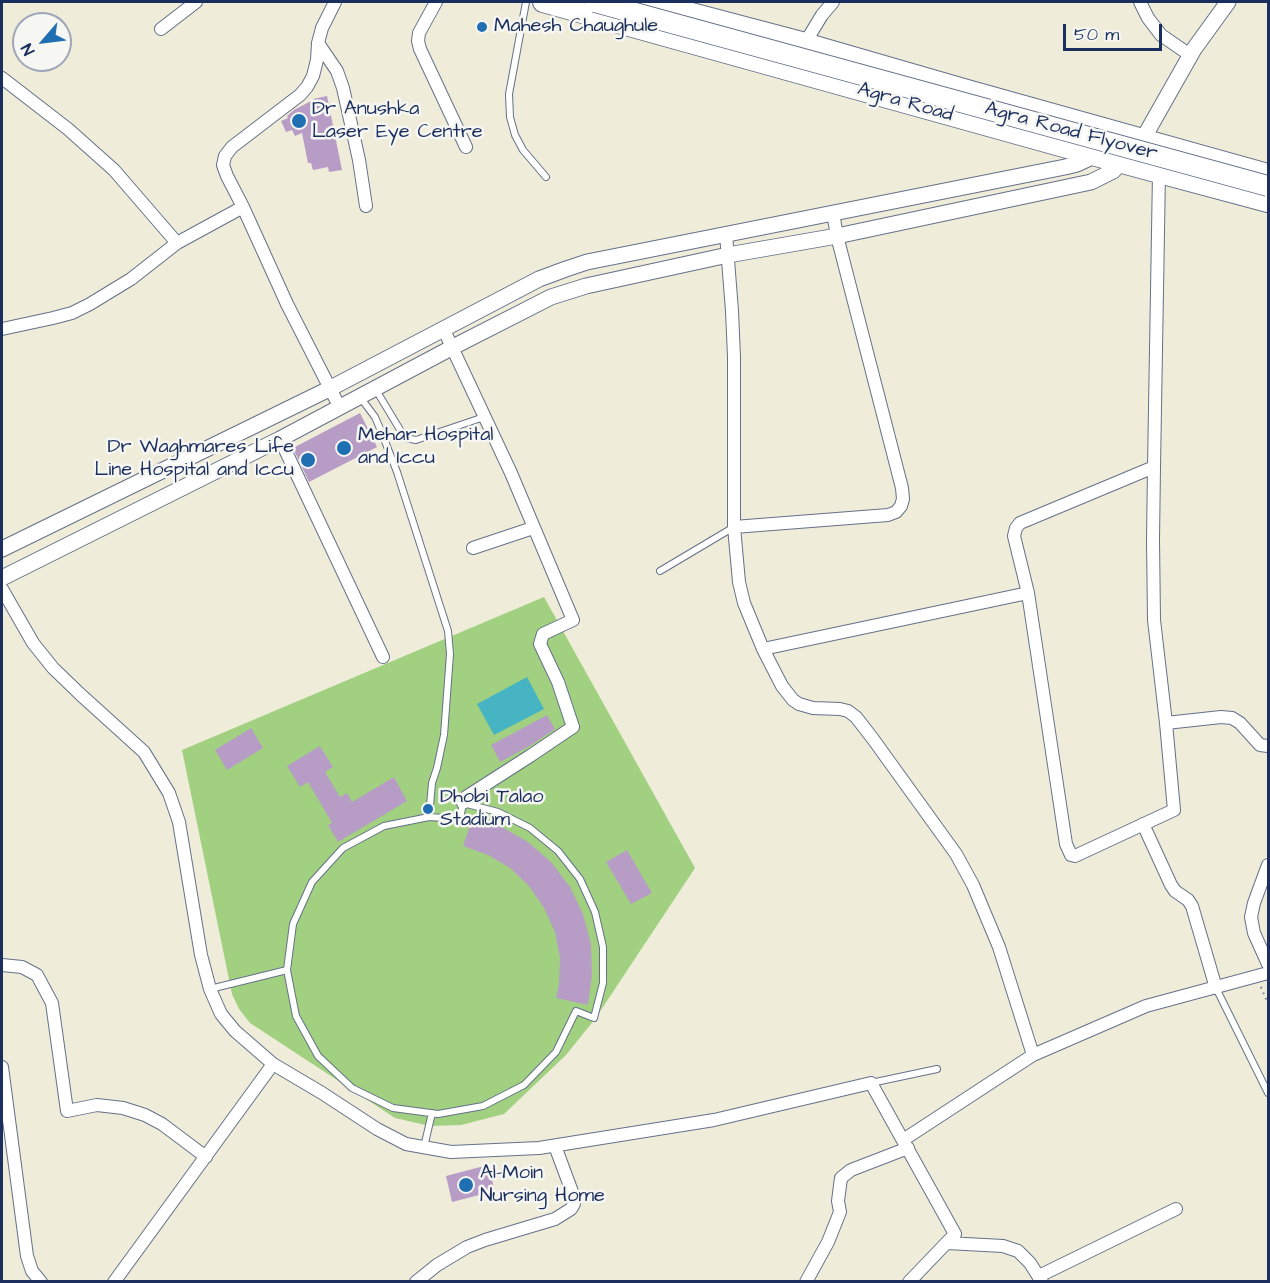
<!DOCTYPE html>
<html>
<head>
<meta charset="utf-8">
<style>
	body { margin:0 }
	#map { position:relative; width:1270px; height:1283px; overflow:hidden; background:#efecd9; font-family:"Architects Daughter",sans-serif }
	canvas { display:block }
	.frame { position:absolute; inset:0; border:3px solid #1b2f5e; pointer-events:none }
	.north { position:absolute; left:12px; top:12px; width:60px; height:60px; box-sizing:border-box; background:#f6f6f2; border:2px solid #9ea6b7; border-radius:50%; rotate:242deg; font-size:16px; font-weight:700; line-height:24px; text-align:center; color:#1b2f5e }
	.north::after { content:''; display:block; margin:auto; width:21px; height:27px; background:#1f6fb2; clip-path:polygon(50% 0,100% 100%,50% 72%,0 100%) }
	.scale { position:absolute; left:1063px; top:24px; width:99px; height:27px; box-sizing:border-box; border:3px solid #1b2f5e; border-top:0; padding-left:8px; font-size:18px; line-height:21px; white-space:nowrap; color:#1b2f5e; -webkit-text-stroke:4px #f6f6f2; paint-order:stroke }
</style>
</head>
<body>
<div id="map">
<canvas width="1270" height="1283"></canvas>
<div class="frame"></div>
<div class="north">N</div>
<div class="scale">50 m</div>
</div>
<script>
const ctx = document.querySelector('canvas').getContext('2d');
ctx.lineJoin = 'round';
function paint(path, color) { ctx.fillStyle = color; ctx.fill(path, 'evenodd'); }
const shape = rows => new Path2D(rows.map(r => 'M' + r).join(''));
function trace(path, color, width, dash) { ctx.strokeStyle = color; ctx.lineWidth = width; ctx.lineCap = dash ? 'butt' : 'round'; ctx.setLineDash(dash || []); ctx.stroke(path); }
function drawText(font, color, halo, rows, align = 'center') {
  ctx.font = font + ' "Architects Daughter",sans-serif'; ctx.lineWidth = 5; ctx.setLineDash([]); ctx.textBaseline = 'middle'; ctx.strokeStyle = halo; ctx.fillStyle = color; for (const [text, x, y, turn = 0] of rows) {
    ctx.save(); ctx.translate(x, y); ctx.rotate((+turn || 0) * Math.PI / 180); ctx.textAlign = isNaN(turn) ? turn : align; if (halo) ctx.strokeText(text, 0, 0); ctx.fillText(text, 0, 0); ctx.restore();
  }
}
const green = shape([
	[544,597,695,868,595,1019,566,1055,504,1114,461,1125,430,1126,395,1118,250,1023,239,1009,232,994,182,750]
]);
const water = shape([
	[527,677,544,709,494,735,477,704]
]);
const building = shape([
	[327,96,342,170,329,172,328,167,313,170,311,163,308,163,302,133,295,136,292,130,286,132,281,121,288,118,287,116,294,110,313,100,313,99],
	[360,413,377,447,309,482,293,448],
	[547,715,555,729,528,747,500,762,491,745],
	[251,728,263,748,227,770,215,750],
	[320,746,333,767,325,772,340,797,347,793,352,802,394,777,407,801,338,842,328,825,332,823,308,782,300,787,287,766],
	[473,817,502,827,528,842,551,862,570,887,583,914,591,944,592,975,588,1005,556,998,559,984,560,958,555,932,544,908,529,886,510,868,488,855,463,846],
	[627,850,652,893,631,904,606,862],
	[488,1165,495,1191,452,1202,446,1176]
]);
const path = shape([
	[1261,987,1268,1004]
]);
const service = shape([
	[526,2,509,94,510,117,515,135,523,150,546,177],
	[376,390,405,438,416,440,484,417],
	[360,397,375,417,381,431,397,472,448,631,450,654,444,735,437,768,432,783,429,817],
	[660,571,734,527],
	[463,803,498,812,530,828,558,851,580,879,595,912,603,947,603,983,594,1018,576,1011,556,1052,524,1085,483,1106,438,1114,393,1108,352,1088,318,1056,296,1016,287,970,293,924,312,882,343,848,384,826,429,817,460,819,463,803],
	[1216,988,1268,1093],
	[210,989,287,970],
	[871,1083,937,1069],
	[424,1147,432,1113]
]);
const minor = shape([
	[436,2,419,33,418,41,420,49,466,147],
	[1140,2,1148,18,1161,35,1190,55],
	[161,29,196,2],
	[318,43,337,71,343,88,359,160,366,206],
	[805,43,822,15,833,2],
	[2,78,68,129,114,170,177,243],
	[243,207,227,176,223,165,225,156,232,147,300,95,307,87,313,76,317,60,318,43,322,28,335,2],
	[726,234,732,311,734,357,734,527,739,582,744,603,763,649,782,686,793,700,799,704,813,708,840,709,848,711,856,717,873,739,956,854,973,885,999,947,1033,1055],
	[443,328,511,473,573,620,543,634,540,644,558,682,573,727,530,756,466,797,463,803],
	[2,329,53,318,72,313,90,304,131,279,177,243,243,207,287,304,340,408],
	[280,439,383,657],
	[1154,467,1020,523,1016,528,1014,536,1028,593,1066,844,1071,855,1075,856,1174,810,1166,723,1154,620,1153,540,1154,467,1159,173,1159,168],
	[734,527,888,515,896,512,901,506,903,499,902,488,837,236,833,213],
	[473,548,533,528],
	[2,589,33,643,53,668,81,695,144,752,169,793,179,822,201,955,210,989,221,1014,235,1031,273,1064,322,1093,377,1129,406,1144,451,1152,539,1148,714,1120,871,1083,955,1234,909,1282],
	[763,649,1028,593],
	[1166,723,1221,717,1232,718,1240,723,1260,745,1268,746],
	[1143,824,1171,885,1175,891,1188,900,1192,906,1216,988],
	[1268,865,1254,903,1251,917,1254,933,1268,964],
	[2,965,22,967,37,975,52,1003,67,1111,97,1105,123,1108,145,1115,162,1124,206,1157],
	[2,1067,27,1256,32,1271,41,1282],
	[903,1140,1033,1055,1146,1006,1268,973],
	[947,1243,1003,1246,1018,1251,1030,1263,1042,1282],
	[1039,1276,1176,1209],
	[114,1282,273,1064],
	[416,1282,437,1265,467,1247,485,1240,555,1219,571,1209,574,1204,574,1197,555,1146],
	[806,1282,828,1242,840,1212,838,1201,841,1178,851,1170,908,1148]
]);
const tertiary = shape([
	[2,549,329,389,539,279,566,269,587,262,1065,167,1077,164,1098,154],
	[2,578,280,439,453,347,551,297,586,286,728,255,837,236,1091,182,1113,171,1143,139,1194,49,1228,2]
]);
const trunk = shape([
	[543,2,1096,156,1268,202],
	[650,2,805,43,964,89,1268,174]
]);
const trunkBridge = shape([
	[595,2,1268,186]
]);
const markers = [
	[482,27,6,"#1f6fb2"],
	[299,121,8,"#1f6fb2"],
	[344,448,8,"#1f6fb2"],
	[308,460,8,"#1f6fb2"],
	[428,809,6,"#1f6fb2"],
	[466,1185,8,"#1f6fb2"]
];
const poiNames = [
	["Mahesh Chaughule",494,27],
	["Dr Anushka",312,110],
	["Laser Eye Centre",312,133],
	["Mehar Hospital",358,436],
	["and Iccu",358,459],
	["Dr Waghmares Life",294,448,"right"],
	["Line Hospital and Iccu",294,471,"right"],
	["Dhobi Talao",440,798],
	["Stadium",440,821],
	["Al-Moin",480,1174],
	["Nursing Home",480,1197]
];
const streetNames = [
	["Agra Road",905,103,16],
	["Agra Road Flyover",1071,132,15]
];
paint(green, '#a1d180');
paint(water, '#46b4c2');
paint(building, '#b79dc6');
trace(service, '#657189', 8);
trace(minor, '#657189', 14);
trace(tertiary, '#657189', 17);
trace(trunk, '#657189', 22);
trace(path, '#657189', 2, [1.5, 4.5]);
trace(service, '#fff', 6);
trace(minor, '#fff', 12);
trace(tertiary, '#fff', 15);
trace(trunk, '#fff', 20);
trace(trunkBridge, '#657189', 22, []);
trace(trunkBridge, '#fff', 20);
for (const [x, y, r, color] of markers) { const dot = new Path2D(); dot.arc(x, y, r, 0, 2 * Math.PI); ctx.fillStyle = color; ctx.fill(dot); trace(dot, '#f6f6f2', 2); }
drawText('20px', '#1b2f5e', '#f6f6f2', poiNames, 'left');
drawText('20px', '#1b2f5e', '#f6f6f2', streetNames);
</script>
</body>
</html>
